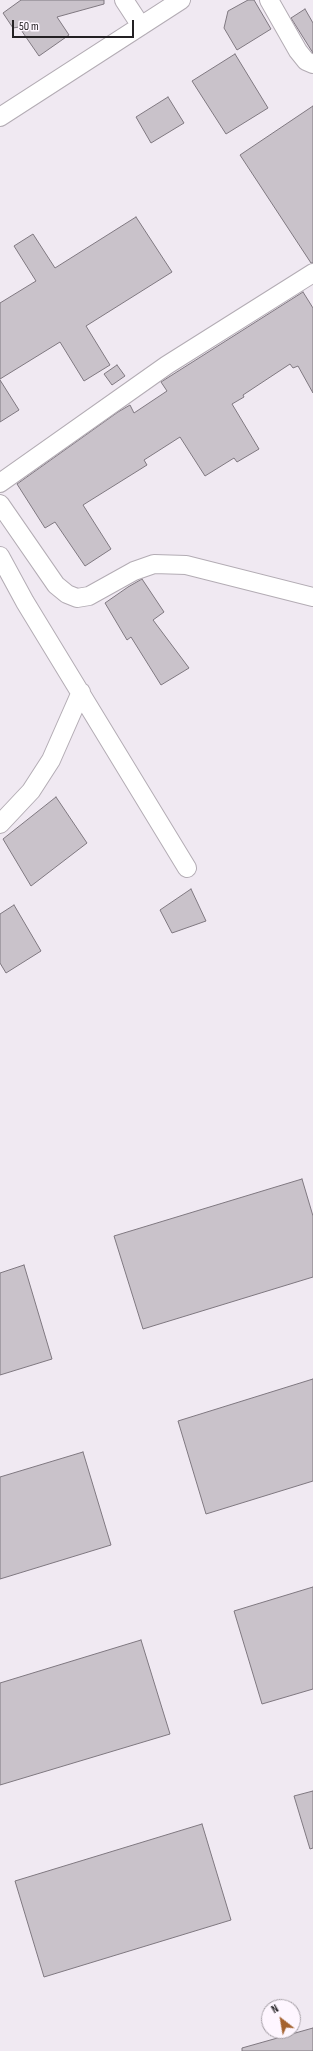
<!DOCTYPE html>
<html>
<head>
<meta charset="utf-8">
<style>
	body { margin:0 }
	#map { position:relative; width:313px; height:2051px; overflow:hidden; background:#f0e9f2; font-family:"Sofia Sans Condensed",sans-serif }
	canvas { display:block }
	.north { position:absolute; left:261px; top:1999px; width:40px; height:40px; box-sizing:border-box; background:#fef6ff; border:1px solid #a6a0a7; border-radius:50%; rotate:329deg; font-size:11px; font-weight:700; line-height:16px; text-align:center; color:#232023 }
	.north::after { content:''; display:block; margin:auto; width:14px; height:18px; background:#a4622f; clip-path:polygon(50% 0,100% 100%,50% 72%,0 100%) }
	.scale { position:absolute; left:12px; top:20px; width:122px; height:18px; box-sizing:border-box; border:2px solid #232023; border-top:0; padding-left:5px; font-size:12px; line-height:14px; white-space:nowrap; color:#232023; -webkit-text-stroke:3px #fef6ff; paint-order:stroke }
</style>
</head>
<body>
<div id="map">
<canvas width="313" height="2051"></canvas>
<div class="north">N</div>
<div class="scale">50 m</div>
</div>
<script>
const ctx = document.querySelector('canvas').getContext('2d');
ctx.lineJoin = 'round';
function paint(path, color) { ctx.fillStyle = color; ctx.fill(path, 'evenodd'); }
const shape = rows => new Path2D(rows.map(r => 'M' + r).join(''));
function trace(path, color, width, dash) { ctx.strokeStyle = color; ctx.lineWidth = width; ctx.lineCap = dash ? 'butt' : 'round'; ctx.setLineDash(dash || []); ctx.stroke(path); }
const building = shape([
	[21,0,104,0,104,4,57,17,69,35,39,56,19,27,13,28,3,13,21,0],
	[248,0,254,0,271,29,237,50,224,28,228,11,248,0],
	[305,9,313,23,313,53,291,18,305,9],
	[235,54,268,108,226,134,192,81,235,54],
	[168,97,184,123,151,143,136,117,168,97],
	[313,106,313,263,311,263,240,155,313,106],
	[136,217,172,272,86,326,110,365,84,381,60,342,0,379,0,303,36,281,14,246,33,234,55,268,136,217],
	[303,292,313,308,313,393,298,366,293,368,290,364,243,395,244,397,232,404,259,449,237,462,234,458,205,476,180,437,144,460,147,465,83,505,111,549,85,566,55,522,45,528,17,484,118,412,130,405,134,413,167,391,161,382,303,292],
	[117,365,125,376,112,385,104,374,117,365],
	[0,380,19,410,0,422,0,380],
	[142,579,164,612,153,620,189,668,161,685,131,637,127,640,105,603,128,587,142,579],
	[56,797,87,843,31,886,3,839,56,797],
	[191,889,206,921,172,933,160,910,191,889],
	[14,905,41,951,6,973,0,963,0,914,14,905],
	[302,1179,313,1216,313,1277,143,1329,114,1236,302,1179],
	[24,1265,52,1359,0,1375,0,1273,24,1265],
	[313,1379,313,1481,206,1514,178,1421,313,1379],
	[83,1452,111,1545,0,1579,0,1477,83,1452],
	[313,1587,313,1689,262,1704,234,1611,313,1587],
	[141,1640,170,1734,0,1785,0,1683,141,1640],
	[313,1791,313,1848,310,1849,294,1796,313,1791],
	[202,1824,231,1920,44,1977,15,1881,202,1824],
	[313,2028,313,2051,242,2051,242,2048,313,2028]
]);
const minor = shape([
	[124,0,141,26],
	[269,0,298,51,306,61,313,64],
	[0,117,181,0],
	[0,483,167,365,313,273],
	[0,504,56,585,67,594,77,598,89,596,134,571,154,564,186,565,313,597],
	[0,556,25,602,187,868],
	[0,824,31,791,51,760,81,692]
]);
paint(building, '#c9c2ca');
trace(building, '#7f7880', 1);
trace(minor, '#b3acb4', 20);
trace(minor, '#fff', 18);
</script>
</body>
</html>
